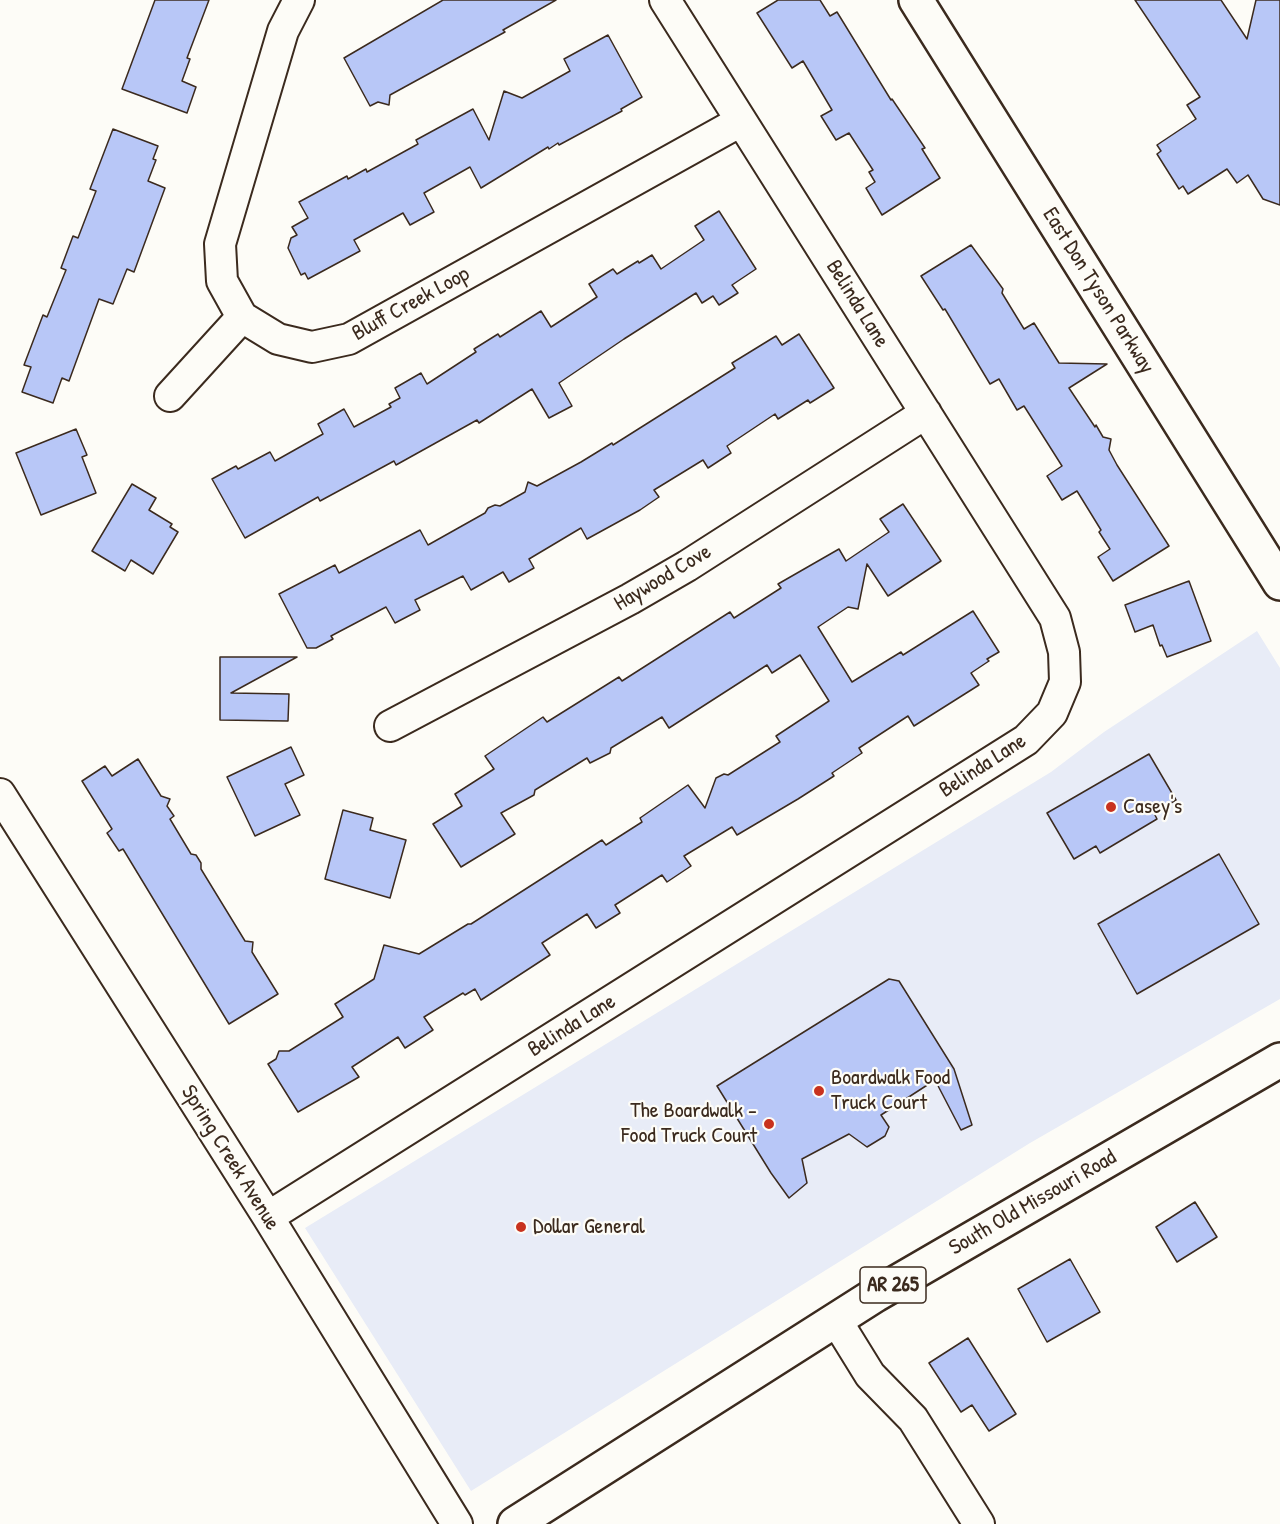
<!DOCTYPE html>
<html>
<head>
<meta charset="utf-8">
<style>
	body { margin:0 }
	canvas { display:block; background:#fdfcf7 }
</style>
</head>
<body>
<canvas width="1280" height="1524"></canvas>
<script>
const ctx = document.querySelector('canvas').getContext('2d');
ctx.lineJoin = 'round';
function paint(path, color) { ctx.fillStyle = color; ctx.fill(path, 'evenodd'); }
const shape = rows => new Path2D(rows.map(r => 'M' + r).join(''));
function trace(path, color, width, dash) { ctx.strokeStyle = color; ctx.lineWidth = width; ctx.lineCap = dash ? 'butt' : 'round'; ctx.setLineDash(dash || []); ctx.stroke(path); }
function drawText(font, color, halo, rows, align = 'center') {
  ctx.font = font + ' "Patrick Hand",sans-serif'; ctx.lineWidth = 4.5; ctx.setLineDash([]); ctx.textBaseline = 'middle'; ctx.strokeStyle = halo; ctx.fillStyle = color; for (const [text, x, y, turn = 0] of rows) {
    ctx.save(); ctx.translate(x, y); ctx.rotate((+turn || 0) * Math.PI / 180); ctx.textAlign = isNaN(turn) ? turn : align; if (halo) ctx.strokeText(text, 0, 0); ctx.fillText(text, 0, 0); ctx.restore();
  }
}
const built = shape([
	[1257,631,1280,668,1280,999,1030,1143,471,1491,305,1228,1051,772,1104,732]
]);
const building = shape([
	[155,0,209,0,187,58,190,59,182,81,196,87,187,113,122,89,155,0],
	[443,0,556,0,503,30,505,32,390,95,389,105,378,102,370,106,344,58,443,0],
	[778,0,820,0,830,16,837,12,891,100,892,99,925,148,922,149,940,178,882,215,866,188,875,182,869,172,873,170,849,133,836,140,821,116,832,110,803,61,792,68,757,13,778,0],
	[1135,0,1221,0,1247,39,1256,0,1280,0,1280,205,1263,199,1248,175,1237,183,1227,169,1188,194,1183,186,1179,189,1157,154,1161,151,1157,145,1196,119,1187,105,1200,97,1135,0],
	[608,35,642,97,621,109,622,111,559,145,558,143,549,149,548,147,481,188,470,167,424,193,434,212,410,225,403,213,354,240,360,251,308,279,305,273,301,275,288,248,291,238,297,235,292,227,308,218,299,202,347,176,348,179,366,169,367,172,418,144,416,140,473,109,489,140,504,91,522,98,570,71,564,59,608,35],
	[113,129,158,146,153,159,156,160,148,181,165,188,134,272,127,269,113,304,99,299,69,381,62,378,53,403,22,392,31,367,24,365,43,315,47,317,66,270,61,268,73,236,78,238,96,191,90,189,113,129],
	[719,211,756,269,732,285,738,293,719,305,713,296,702,303,696,293,624,339,559,383,572,406,549,418,532,389,479,423,477,420,396,465,394,461,320,501,318,497,245,538,212,479,236,466,238,469,270,452,275,461,323,434,318,424,344,409,354,427,391,407,389,404,400,398,395,388,421,373,427,384,476,352,474,349,498,334,500,337,541,311,551,327,597,297,589,284,613,269,617,274,638,261,639,263,652,255,661,269,704,240,695,226,719,211],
	[971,245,1003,289,1002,293,1024,329,1034,323,1059,363,1107,364,1069,388,1095,427,1096,425,1103,437,1111,439,1109,450,1117,465,1169,546,1113,581,1098,557,1110,549,1099,532,1101,530,1077,491,1062,500,1047,476,1062,466,1024,406,1017,410,999,379,990,384,945,309,943,310,921,276,971,245],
	[799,334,834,388,810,403,808,400,778,419,775,414,727,446,731,453,708,468,703,460,654,490,659,497,640,510,587,539,581,528,529,559,534,568,509,582,503,572,471,590,463,576,415,600,420,610,395,623,386,607,331,636,333,639,316,648,307,648,279,594,335,565,339,573,420,530,428,545,485,513,488,508,495,505,500,506,525,492,528,482,537,486,581,462,612,443,613,445,735,368,732,363,776,336,782,345,799,334],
	[76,429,87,455,82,457,96,493,41,515,16,453,76,429],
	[132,484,156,498,149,510,172,524,170,527,178,532,153,574,131,560,125,571,92,551,132,484],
	[903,504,941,561,888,596,867,564,858,609,848,607,818,627,852,682,901,652,903,655,973,611,999,652,987,659,989,661,971,673,979,685,914,726,908,716,859,748,862,753,832,773,834,776,798,799,737,835,732,827,684,856,691,866,667,882,662,875,615,905,620,913,596,928,587,914,542,943,550,955,481,1000,475,989,465,995,463,993,424,1017,433,1030,405,1048,398,1037,352,1067,359,1077,298,1112,268,1064,276,1059,279,1051,289,1051,343,1017,335,1004,374,979,384,945,419,954,468,924,471,924,602,840,606,845,642,822,640,818,688,785,705,808,716,778,724,774,728,775,780,742,776,736,829,701,800,655,772,673,767,665,669,728,662,717,611,748,610,753,590,763,587,758,535,790,534,795,501,813,515,834,461,867,433,824,462,806,455,794,494,769,485,756,543,717,547,722,619,677,622,681,730,612,734,618,781,588,778,584,839,549,846,561,889,532,880,519,903,504],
	[1189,581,1211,641,1167,657,1162,645,1160,646,1153,625,1135,632,1125,605,1189,581],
	[220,657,297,657,231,693,289,694,288,721,220,720,220,657],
	[291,747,304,775,285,784,300,815,255,836,227,777,291,747],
	[1149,754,1176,800,1154,813,1157,819,1100,853,1096,846,1074,859,1047,813,1149,754],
	[138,759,161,796,170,799,167,806,174,816,170,819,191,854,196,855,201,863,201,869,245,941,253,942,252,952,278,994,229,1024,123,849,119,851,107,833,112,829,82,781,105,766,112,776,138,759],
	[343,810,373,818,370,830,406,840,390,898,325,879,343,810],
	[1219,854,1259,924,1137,994,1098,924,1219,854],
	[889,979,899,981,954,1069,972,1125,961,1130,935,1080,881,1115,889,1127,885,1136,867,1147,849,1134,802,1159,807,1183,789,1198,771,1173,717,1086,889,979],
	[1195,1202,1217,1237,1177,1262,1156,1227,1195,1202],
	[1070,1259,1100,1312,1047,1342,1018,1289,1070,1259],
	[968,1338,1016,1414,989,1431,972,1405,961,1412,929,1363,968,1338]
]);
const minor = shape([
	[299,0,283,31,220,244,222,281,242,317,278,339,312,347,349,339,741,121],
	[170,396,242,317],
	[390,726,630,599,687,566,926,413],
	[0,794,268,1217,457,1524],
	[268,1217,1026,740,1052,713,1065,682,1064,652,1055,618,665,0],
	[836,1320,870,1375,913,1419,979,1524]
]);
const major = shape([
	[916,0,1280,583],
	[515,1524,875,1295,1280,1060]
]);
const markers = [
	[1111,807,6,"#c8321e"],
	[819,1091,6,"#c8321e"],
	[769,1124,6,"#c8321e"],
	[521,1227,6,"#c8321e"]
];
const shields = [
	[893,1285,66]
];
const shieldNames = [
	["AR 265",893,1285]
];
const streetNames = [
	["East Don Tyson Parkway",1098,291,58],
	["Bluff Creek Loop",411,304,-29],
	["Belinda Lane",857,304,58],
	["Haywood Cove",663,578,-31],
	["Belinda Lane",983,766,-33],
	["Belinda Lane",572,1026,-32],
	["Spring Creek Avenue",230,1158,58],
	["South Old Missouri Road",1033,1203,-30]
];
const poiNames = [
	["Casey's",1123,807],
	["Boardwalk Food",831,1078],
	["Truck Court",831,1103],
	["The Boardwalk -",757,1111,"right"],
	["Food Truck Court",757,1136,"right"],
	["Dollar General",533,1227]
];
paint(built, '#e8ecf7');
paint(building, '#b8c7f7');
trace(building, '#3b2a1e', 1.5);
trace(minor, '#3b2a1e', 34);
trace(major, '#3b2a1e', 38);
trace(minor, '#fdfcf7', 30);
trace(major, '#fdfcf7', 33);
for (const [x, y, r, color] of markers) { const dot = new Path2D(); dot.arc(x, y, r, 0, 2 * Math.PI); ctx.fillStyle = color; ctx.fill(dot); trace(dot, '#fdfcf7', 2); }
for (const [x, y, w] of shields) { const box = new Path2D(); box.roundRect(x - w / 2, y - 18, w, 36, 4.5); ctx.fillStyle = '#fdfcf7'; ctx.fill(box); trace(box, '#3b2a1e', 1.5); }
drawText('bold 21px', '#3b2a1e', null, shieldNames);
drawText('22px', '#3b2a1e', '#fdfcf7', streetNames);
drawText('22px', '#3b2a1e', '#fdfcf7', poiNames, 'left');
</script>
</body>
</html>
